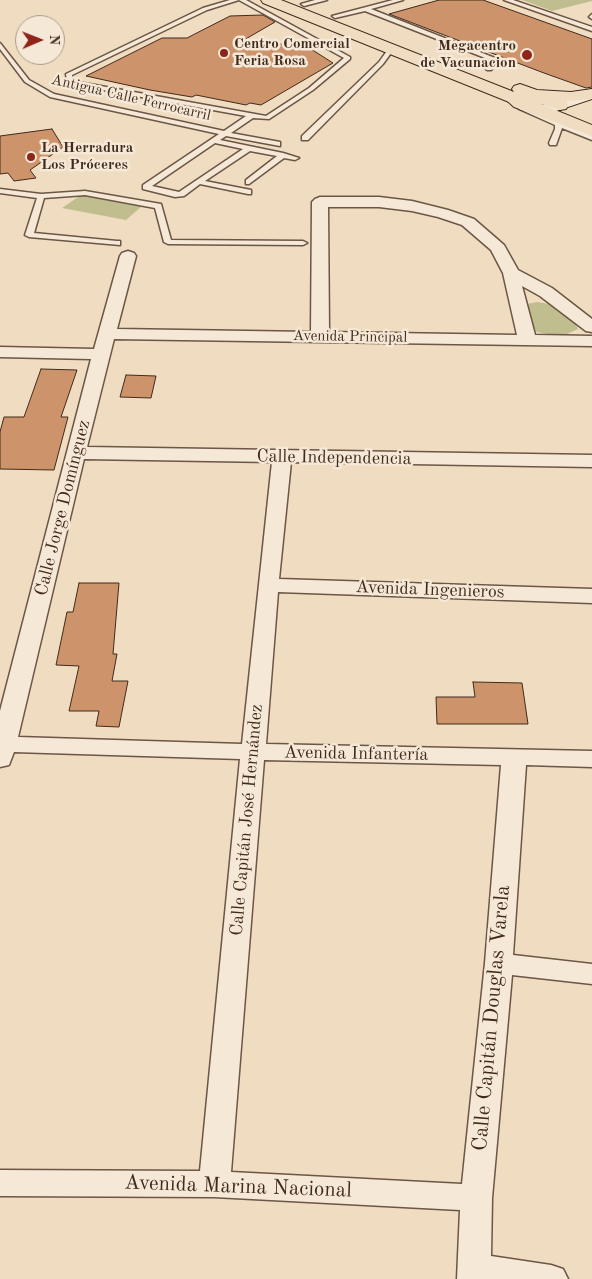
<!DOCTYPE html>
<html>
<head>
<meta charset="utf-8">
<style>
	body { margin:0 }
	#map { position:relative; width:592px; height:1279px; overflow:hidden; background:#efdcc1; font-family:"Old Standard TT",serif }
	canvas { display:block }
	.north { position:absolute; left:15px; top:15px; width:50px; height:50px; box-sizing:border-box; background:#f5e8d7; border:1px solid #ad9c8c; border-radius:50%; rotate:89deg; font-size:14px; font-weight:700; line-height:20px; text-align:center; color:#412a1c }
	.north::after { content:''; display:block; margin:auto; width:18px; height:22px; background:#8f2418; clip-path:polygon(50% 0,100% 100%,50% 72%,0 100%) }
</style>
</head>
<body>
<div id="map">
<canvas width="592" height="1279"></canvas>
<div class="north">N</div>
</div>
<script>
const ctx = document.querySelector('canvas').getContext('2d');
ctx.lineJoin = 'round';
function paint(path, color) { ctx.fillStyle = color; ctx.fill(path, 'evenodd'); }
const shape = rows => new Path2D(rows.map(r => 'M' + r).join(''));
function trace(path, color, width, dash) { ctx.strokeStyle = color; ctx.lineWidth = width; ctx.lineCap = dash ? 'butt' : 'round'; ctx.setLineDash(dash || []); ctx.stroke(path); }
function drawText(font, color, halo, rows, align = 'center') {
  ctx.font = font + ' "Old Standard TT",serif'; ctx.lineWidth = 5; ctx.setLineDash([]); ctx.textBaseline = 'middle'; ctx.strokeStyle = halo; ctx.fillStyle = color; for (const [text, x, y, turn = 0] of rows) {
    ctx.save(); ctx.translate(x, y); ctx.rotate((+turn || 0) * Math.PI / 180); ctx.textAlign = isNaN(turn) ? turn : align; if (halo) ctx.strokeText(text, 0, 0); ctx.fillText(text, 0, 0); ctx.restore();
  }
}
const green = shape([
	[522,0,592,0,592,1,552,11],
	[81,195,141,207,126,220,62,208],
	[537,302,556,305,571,315,578,329,567,334,547,334,537,332,531,328,525,307,527,304]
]);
const building = shape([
	[439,0,483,0,592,39,592,87,586,88,544,73,389,14,439,0],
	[263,15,275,22,237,44,303,44,333,63,261,105,250,103,246,105,196,95,192,97,150,90,86,76,162,38,187,38,230,16,263,15],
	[52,129,63,147,30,170,36,178,14,181,8,173,0,174,0,136,52,129],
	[41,369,77,370,61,417,68,417,54,470,0,469,0,432,4,417,24,417,41,369],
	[126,375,156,376,151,398,120,397,126,375],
	[79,583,119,583,113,654,117,654,112,681,128,681,119,727,96,726,99,711,69,711,79,666,56,665,67,612,73,612,79,583],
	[473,682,522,683,528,724,437,724,436,697,475,697,473,682]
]);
const lane = shape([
	[230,0,239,0,207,10,72,75,73,81,266,116,309,88,344,58,239,0,246,0,350,57,350,59,313,90,269,119,253,118,231,133,280,142,280,146,226,136,220,140,283,153,299,158,295,160,284,158,249,184,246,184,246,180,277,156,250,151,205,181,251,190,251,194,248,194,200,184,184,196,175,197,143,189,143,185,219,134,50,97,25,82,0,49,0,43,29,80,54,94,224,131,246,116,70,84,67,82,66,74,203,8,230,0],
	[215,143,243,149,179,192,152,186,215,143],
	[315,0,327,0,304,6,301,4,315,0],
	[393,0,403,0,371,9,500,60,491,70,487,70,486,69,493,61,365,11,335,18,332,16,393,0],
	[504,0,513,0,592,27,592,31,504,0],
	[592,14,592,19,589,17,592,14],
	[389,48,394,49,383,64,308,140,302,140,302,136,379,62,389,48],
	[520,101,522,102,524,107,530,111,592,135,592,140,562,128,556,145,550,145,549,143,555,129,555,125,519,109,517,103,520,101],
	[0,189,41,194,85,191,161,204,171,240,303,241,307,243,303,245,168,244,164,242,155,208,85,195,44,198,34,233,117,241,120,241,120,245,29,237,25,235,37,198,0,193,0,189]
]);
const street = shape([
	[320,197,379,197,412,201,448,210,474,219,504,245,518,270,552,288,592,319,592,332,586,331,540,296,522,286,535,335,592,336,592,346,114,339,87,447,592,455,592,467,291,462,279,579,592,589,592,603,278,592,266,744,592,751,592,767,526,765,513,955,592,964,592,984,512,975,492,1198,491,1256,551,1265,563,1269,568,1279,457,1279,460,1210,214,1197,0,1196,0,1170,200,1171,240,759,14,752,9,765,0,767,0,711,91,359,0,357,0,347,94,349,120,256,122,253,128,251,134,253,136,256,117,329,311,332,312,202,315,199,320,197],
	[328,207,379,207,412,211,438,217,462,225,491,250,503,273,517,335,329,332,328,207],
	[84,459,272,462,242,744,18,737,84,459],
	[264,760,501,765,485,963,462,1184,231,1172,264,760]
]);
const secondary = shape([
	[592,89,592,99,544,115,538,114,536,110,538,106,592,89]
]);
const primary = shape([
	[261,0,281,0,514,92,512,89,514,86,520,84,537,90,571,92,592,89,592,99,566,101,568,105,566,109,560,110,542,104,543,106,541,110,529,110,263,3,261,0]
]);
const highway = shape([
	[511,92,592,125,592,136,514,107,503,97,505,93,511,92]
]);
const markers = [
	[224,53,5,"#8f2418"],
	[527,55,6,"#8f2418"],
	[31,157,5,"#8f2418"]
];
const farPoinames = [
	["Centro Comercial",234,44],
	["Feria Rosa",234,61],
	["Megacentro",516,46,"right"],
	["de Vacunacion",516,63,"right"],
	["La Herradura",41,148],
	["Los Próceres",41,165]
];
const farStreetnames = [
	["Antigua Calle Ferrocarril",131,98,13],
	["Avenida Principal",350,337,1]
];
const streetNames = [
	["Calle Independencia",334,458,1],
	["Calle Jorge Domínguez",63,508,-76],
	["Avenida Ingenieros",430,590,2],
	["Avenida Infantería",356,754,1],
	["Calle Capitán José Hernández",247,820,-85]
];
const nearStreetnames = [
	["Calle Capitán Douglas Varela",492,1018,-85],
	["Avenida Marina Nacional",238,1187,2]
];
paint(green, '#c0be8e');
paint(building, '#cd946b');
trace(building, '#412a1c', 1);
trace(lane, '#6c5645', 3);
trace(street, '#6c5645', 3);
trace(secondary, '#412a1c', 2);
trace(primary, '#412a1c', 2);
trace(highway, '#412a1c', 2);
paint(lane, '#f5e8d7');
paint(street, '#f5e8d7');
paint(secondary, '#f5e8d7');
paint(primary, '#efdcc1');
paint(highway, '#efdcc1');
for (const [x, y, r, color] of markers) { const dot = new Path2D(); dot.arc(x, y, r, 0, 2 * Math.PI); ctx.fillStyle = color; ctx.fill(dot); trace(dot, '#f5e8d7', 2); }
drawText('bold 15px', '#412a1c', '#f5e8d7', farPoinames, 'left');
drawText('15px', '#412a1c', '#f5e8d7', farStreetnames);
drawText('18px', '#412a1c', '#f5e8d7', streetNames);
drawText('21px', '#412a1c', '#f5e8d7', nearStreetnames);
</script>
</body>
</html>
